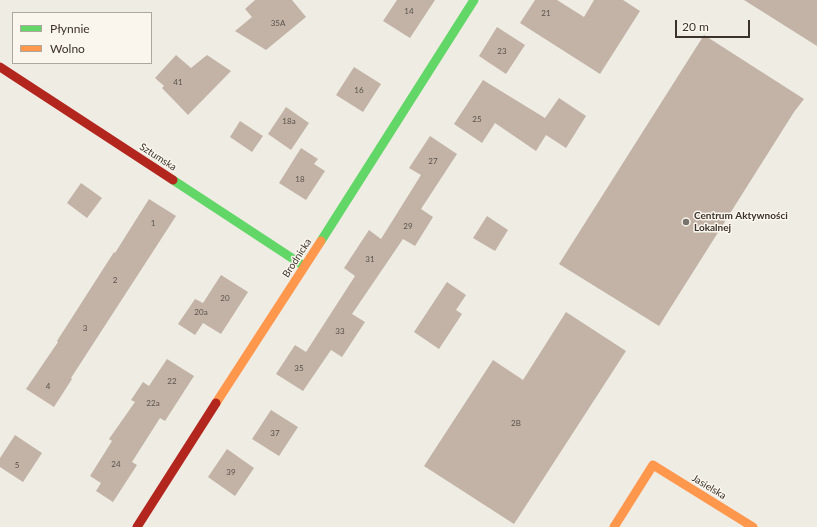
<!DOCTYPE html>
<html>
<head>
<meta charset="utf-8">
<style>
	body { margin:0 }
	#map { position:relative; width:817px; height:527px; overflow:hidden; background:#efece4; font-family:Lato,sans-serif }
	canvas { display:block }
	.legend { position:absolute; left:12px; top:12px; width:140px; height:52px; box-sizing:border-box; background:#faf6ed; border:1px solid #ada89f; margin:0; padding:5px 7px; list-style:none; font-size:12px; color:#3a322b }
	.legend li { display:flex; align-items:center; gap:8px; height:20px }
	.legend b { width:20px; border:1px solid #ada89f }
	.scale { position:absolute; left:675px; top:20px; width:75px; height:18px; box-sizing:border-box; border:2px solid #3a322b; border-top:0; padding-left:5px; font-size:12px; line-height:14px; white-space:nowrap; color:#3a322b; -webkit-text-stroke:3px #faf6ed; paint-order:stroke }
</style>
</head>
<body>
<div id="map">
<canvas width="817" height="527"></canvas>
<ul class="legend">
<li><b style="height:5px;background:#63d668"></b>Płynnie</li>
<li><b style="height:5px;background:#ff974d"></b>Wolno</li>
</ul>
<div class="scale">20 m</div>
</div>
<script>
const ctx = document.querySelector('canvas').getContext('2d');
ctx.lineJoin = 'round';
function paint(path, color) { ctx.fillStyle = color; ctx.fill(path, 'evenodd'); }
const shape = rows => new Path2D(rows.map(r => 'M' + r).join(''));
function trace(path, color, width, dash) { ctx.strokeStyle = color; ctx.lineWidth = width; ctx.lineCap = dash ? 'butt' : 'round'; ctx.setLineDash(dash || []); ctx.stroke(path); }
function drawText(font, color, halo, rows, align = 'center') {
  ctx.font = font + ' Lato,sans-serif'; ctx.lineWidth = 3; ctx.setLineDash([]); ctx.textBaseline = 'middle'; ctx.strokeStyle = halo; ctx.fillStyle = color; for (const [text, x, y, turn = 0] of rows) {
    ctx.save(); ctx.translate(x, y); ctx.rotate((+turn || 0) * Math.PI / 180); ctx.textAlign = isNaN(turn) ? turn : align; if (halo) ctx.strokeText(text, 0, 0); ctx.fillText(text, 0, 0); ctx.restore();
  }
}
const building = shape([
	[255,0,292,0,306,17,266,50,235,31,252,17,245,9],
	[397,0,435,0,410,38,383,21],
	[535,0,557,0,584,17,594,0,623,0,640,11,600,74,520,23],
	[744,0,817,0,817,46],
	[497,27,525,45,506,74,479,56],
	[704,35,804,99,794,112,659,326,559,264],
	[176,55,191,68,207,55,231,71,188,115,162,88,164,86,155,78],
	[354,67,381,84,363,112,336,95],
	[483,80,545,118,559,98,586,116,566,148,546,135,536,151,495,123,482,143,454,124],
	[286,107,309,123,291,150,268,134],
	[240,121,263,136,252,152,230,137],
	[430,136,457,154,421,209,433,217,415,246,403,239,352,314,365,322,342,357,331,350,303,391,276,374,295,345,306,352,355,276,344,268,369,230,381,239,421,175,409,168],
	[301,148,318,159,314,164,325,171,306,200,279,183],
	[81,183,102,198,87,218,67,203],
	[149,199,176,216,71,378,72,379,54,407,26,389,58,342,57,341,114,252,115,253],
	[487,216,508,230,495,251,473,238],
	[221,275,248,292,221,334,203,323,195,335,178,324,195,299,203,303],
	[447,282,466,295,456,310,462,314,439,349,414,332],
	[566,312,626,351,514,524,424,466,493,360,523,380],
	[167,359,194,376,165,421,160,418,132,462,137,465,113,502,96,491,101,483,90,476,112,441,109,439,135,402,131,400,143,382,149,386],
	[271,410,298,427,279,456,252,439],
	[15,435,42,453,23,482,0,467,0,458],
	[227,449,254,468,235,496,208,477]
]);
const fast = shape([
	[173,180,304,266],
	[321,241,474,0]
]);
const slow = shape([
	[216,403,321,241],
	[614,527,653,465,753,527]
]);
const jam = shape([
	[0,67,173,180],
	[137,527,216,403]
]);
const markers = [
	[686,222,4,"#79736c"]
];
const numberNames = [
	["14",409,11],
	["21",546,13],
	["35A",278,23],
	["23",502,51],
	["41",178,82],
	["16",359,90],
	["25",477,119],
	["18a",289,121],
	["27",433,161],
	["18",300,179],
	["1",153,223],
	["29",408,226],
	["31",370,259],
	["2",115,280],
	["20",225,298],
	["20a",201,312],
	["3",85,328],
	["33",340,331],
	["35",299,368],
	["22",172,381],
	["4",48,386],
	["22a",153,403],
	["2B",516,423],
	["37",275,433],
	["24",116,464],
	["5",17,465],
	["39",231,472]
];
const streetNames = [
	["Sztumska",158,157,33],
	["Brodnicka",297,258,-57],
	["Jasielska",709,487,31]
];
const poiNames = [
	["Centrum Aktywności",694,216],
	["Lokalnej",694,228]
];
paint(building, '#c2b3a6');
trace(fast, '#63d668', 9);
trace(slow, '#ff974d', 9);
trace(jam, '#b3261e', 9);
for (const [x, y, r, color] of markers) { const dot = new Path2D(); dot.arc(x, y, r, 0, 2 * Math.PI); ctx.fillStyle = color; ctx.fill(dot); trace(dot, '#faf6ed', 1.5); }
drawText('8px', '#5c524a', null, numberNames);
drawText('10px', '#3a322b', '#faf6ed', streetNames);
drawText('bold 10px', '#3a322b', '#faf6ed', poiNames, 'left');
</script>
</body>
</html>
